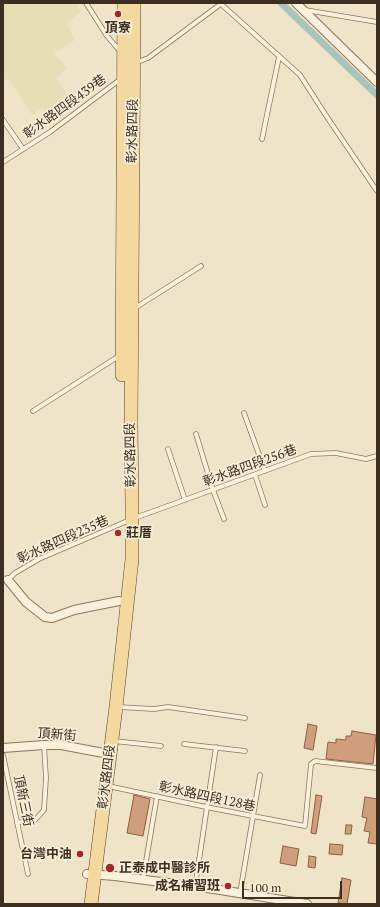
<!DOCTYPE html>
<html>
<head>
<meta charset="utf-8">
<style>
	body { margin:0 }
	#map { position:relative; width:380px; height:907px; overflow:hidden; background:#f0e4c8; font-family:"PT Serif",serif }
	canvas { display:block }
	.frame { position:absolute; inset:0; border:4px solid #3d2e20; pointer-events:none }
	.scale { position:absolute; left:242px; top:881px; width:100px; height:18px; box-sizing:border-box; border:2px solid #3d2e20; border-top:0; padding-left:5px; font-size:12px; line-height:14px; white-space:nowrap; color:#3d2e20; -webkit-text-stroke:3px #f7eed8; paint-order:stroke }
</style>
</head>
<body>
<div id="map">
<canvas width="380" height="907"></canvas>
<div class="frame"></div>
<div class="scale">100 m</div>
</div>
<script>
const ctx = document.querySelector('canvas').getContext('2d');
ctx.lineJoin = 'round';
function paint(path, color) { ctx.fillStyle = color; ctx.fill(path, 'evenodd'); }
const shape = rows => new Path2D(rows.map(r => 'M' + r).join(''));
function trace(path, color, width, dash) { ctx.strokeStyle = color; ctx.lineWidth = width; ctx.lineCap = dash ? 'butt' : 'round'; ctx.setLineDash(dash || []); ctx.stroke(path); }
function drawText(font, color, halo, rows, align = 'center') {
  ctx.font = font + ' "PT Serif","Noto Sans TC",serif'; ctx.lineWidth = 3.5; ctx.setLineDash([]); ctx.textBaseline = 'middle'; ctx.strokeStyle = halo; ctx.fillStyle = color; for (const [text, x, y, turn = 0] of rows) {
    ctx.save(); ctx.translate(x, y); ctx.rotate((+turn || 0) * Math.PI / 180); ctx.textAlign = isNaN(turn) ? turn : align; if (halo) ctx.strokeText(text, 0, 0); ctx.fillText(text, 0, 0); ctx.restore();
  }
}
const farmland = shape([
	[3,3,76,3,81,11,67,24,75,40,54,53,67,69,56,78,75,106,51,123,43,107,32,115,9,79,3,80]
]);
const canal = shape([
	[281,3,377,95]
]);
const building = shape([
	[308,724,317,726,313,750,304,748,308,724],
	[352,731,376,735,373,764,326,759,328,742,336,743,336,739,346,740,346,736,351,736,352,731],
	[134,795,150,799,143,836,127,833,134,795],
	[316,795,322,796,316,834,311,833,316,795],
	[365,797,377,799,377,844,368,843,370,832,364,831,367,818,362,817,365,797],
	[346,825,352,825,351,834,345,834,346,825],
	[330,844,343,845,342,855,329,854,330,844],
	[283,846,299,849,296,866,280,863,283,846],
	[309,856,316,857,315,868,308,867,309,856],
	[342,878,351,880,347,904,338,903,342,878]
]);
const service = shape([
	[86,3,107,36,120,51],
	[221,4,300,75,325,114,377,191],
	[305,10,377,22],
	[135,63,148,58,222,3],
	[3,120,23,149],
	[262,139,279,57],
	[3,162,50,132,122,78],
	[135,308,201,266],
	[33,411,119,356],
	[244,413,265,471],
	[196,434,213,490,224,519],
	[168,449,185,500],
	[255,475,265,505],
	[3,578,8,580,15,573,39,559,132,519,311,454,336,453,366,459,377,456],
	[118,707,154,709,168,707,245,718],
	[114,741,161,746],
	[184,744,245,751],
	[3,755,28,874],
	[108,786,206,807,305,826,311,764,315,761,377,768],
	[17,823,36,819,44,810,46,778,44,745],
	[143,879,157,796],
	[195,887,216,747],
	[240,893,260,775]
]);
const minor = shape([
	[296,3,377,82],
	[8,580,26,602,45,617,52,618,74,610,119,601],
	[3,748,44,745,61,745,109,754],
	[87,874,115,876,214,889,307,904]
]);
const primary = shape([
	[122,375,124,3],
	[91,904,116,707,132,559,132,505,131,422,134,3]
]);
const markers = [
	[118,14,4,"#9e2a2b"],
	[118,533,4,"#9e2a2b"],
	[80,854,4,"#9e2a2b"],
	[110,868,5,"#9e2a2b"],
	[228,886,4,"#9e2a2b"]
];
const poiNames = [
	["頂寮",118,28,"center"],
	["莊厝",126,533],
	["台灣中油",72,854,"right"],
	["正泰成中醫診所",119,868],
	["成名補習班",220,886,"right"]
];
const streetNames = [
	["彰水路四段439巷",65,107,-36],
	["彰水路四段",133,131,-89],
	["彰水路四段",131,455,-91],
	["彰水路四段256巷",250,466,-20],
	["彰水路四段235巷",63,540,-24],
	["頂新街",57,735,4],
	["彰水路四段",107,777,-83],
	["彰水路四段128巷",207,797,12],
	["頂新三街",23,801,78]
];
paint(farmland, '#e6deb5');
trace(canal, '#a9c4bc', 7);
paint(building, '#cf9f7d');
trace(building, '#8d5f41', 1);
trace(service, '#8d765c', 5.5);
trace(minor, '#8d765c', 10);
trace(primary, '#5b4430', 14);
trace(service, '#faf1dc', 4);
trace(minor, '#faf1dc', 8);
trace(primary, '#f3d9a0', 13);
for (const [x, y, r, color] of markers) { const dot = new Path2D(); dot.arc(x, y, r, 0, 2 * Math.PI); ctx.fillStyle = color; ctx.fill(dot); trace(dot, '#f7eed8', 1.5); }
drawText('bold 13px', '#3d2e20', '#f7eed8', poiNames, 'left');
drawText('13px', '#3d2e20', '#f7eed8', streetNames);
</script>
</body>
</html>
